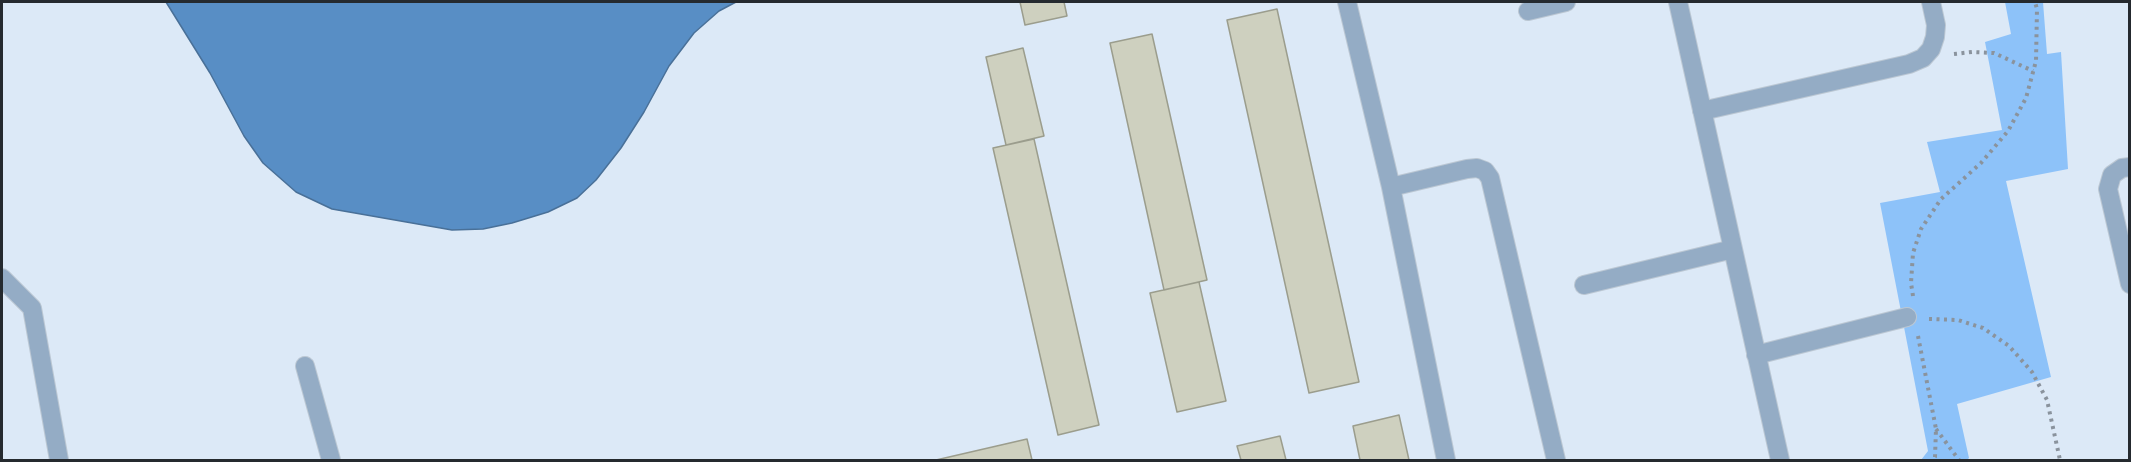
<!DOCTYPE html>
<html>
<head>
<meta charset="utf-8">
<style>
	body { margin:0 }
	#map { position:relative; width:2131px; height:462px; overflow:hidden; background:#dce9f7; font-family:"Work Sans",sans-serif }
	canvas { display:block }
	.frame { position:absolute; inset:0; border:3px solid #252a2f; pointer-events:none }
</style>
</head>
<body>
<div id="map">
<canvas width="2131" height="462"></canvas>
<div class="frame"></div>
</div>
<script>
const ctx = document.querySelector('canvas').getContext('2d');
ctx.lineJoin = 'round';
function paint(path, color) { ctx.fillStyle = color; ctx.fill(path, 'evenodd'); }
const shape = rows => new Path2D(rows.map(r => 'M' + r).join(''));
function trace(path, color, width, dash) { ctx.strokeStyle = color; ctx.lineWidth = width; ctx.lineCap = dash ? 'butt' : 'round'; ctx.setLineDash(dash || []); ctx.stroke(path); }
const green = shape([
	[2005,2,2043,2,2047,54,2061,52,2068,169,2006,181,2051,377,1957,404,1969,458,1967,460,1921,460,1928,451,1880,203,1940,192,1927,142,2002,130,1985,42,2011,34]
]);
const water = shape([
	[166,2,736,2,719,11,694,33,669,66,644,112,621,148,596,180,577,198,548,212,512,223,483,229,452,230,332,209,296,192,263,163,244,136,210,73,166,2]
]);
const building = shape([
	[1020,2,1064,2,1067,16,1025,25,1020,2],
	[1277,9,1359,382,1309,393,1227,20,1277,9],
	[1152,34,1207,280,1164,290,1110,43,1152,34],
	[1023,48,1044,136,1006,145,986,57,1023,48],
	[1034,139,1099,425,1058,435,993,148,1034,139],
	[1199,282,1226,401,1177,412,1150,293,1199,282],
	[1399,415,1409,460,1360,460,1353,426,1399,415],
	[1280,436,1286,460,1241,460,1237,446,1280,436],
	[1027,439,1032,460,936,460,1027,439]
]);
const path = shape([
	[1954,54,1972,52,1994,53,2033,71],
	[1913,296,1911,283,1913,253,1921,229,1941,199,1981,163,2008,131,2026,98,2036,61,2037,9,2035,2],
	[1929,319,1958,320,1983,328,2009,346,2032,372,2047,400,2060,460],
	[1918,336,1936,429,1935,457,1933,460],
	[1936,429,1959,460]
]);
const minor = shape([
	[1347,2,1391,187,1446,460],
	[1678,2,1780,460],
	[1528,11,1566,2],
	[1702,111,1909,64,1923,58,1931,49,1935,37,1936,25,1931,2],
	[2130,167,2122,168,2112,175,2108,189,2130,284],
	[1391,187,1467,169,1477,168,1485,171,1490,178,1556,460],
	[2,278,32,308,59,460],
	[1584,285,1733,249],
	[1756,355,1907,317],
	[305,366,331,460]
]);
paint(green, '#8dc2f9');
paint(water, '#588ec5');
trace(water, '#497098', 1.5);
paint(building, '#ced0bf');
trace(building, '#9b9d8d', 1.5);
trace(minor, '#bbc7d3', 20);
trace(path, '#8a939d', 4, [3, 4.5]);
trace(minor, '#94acc5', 18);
</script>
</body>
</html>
